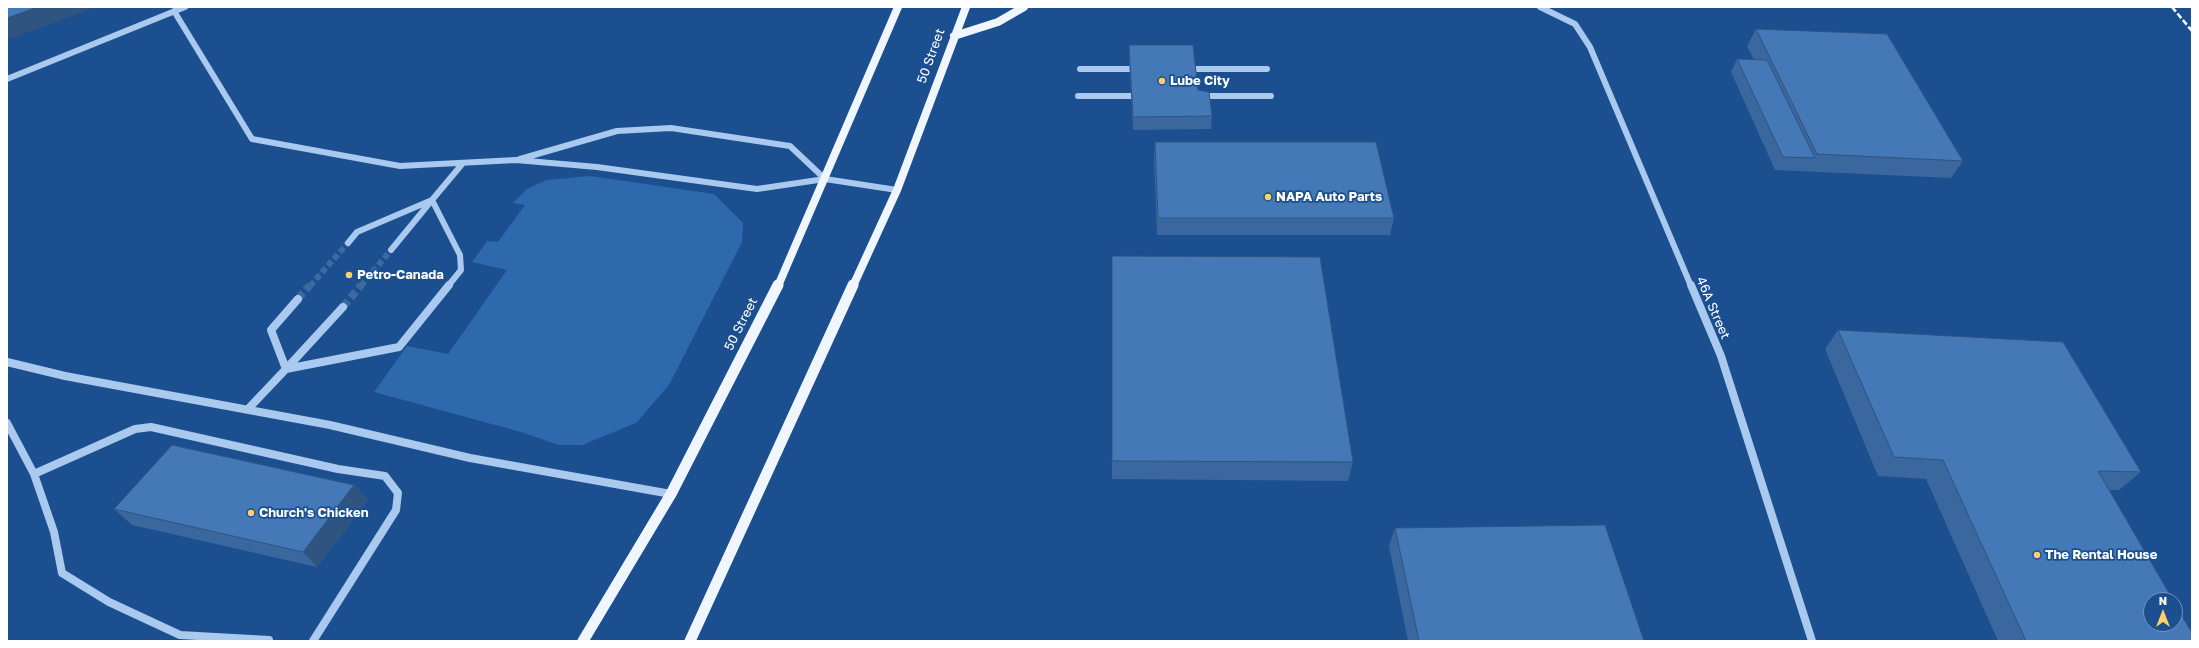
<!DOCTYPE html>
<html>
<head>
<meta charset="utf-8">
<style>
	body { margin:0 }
	#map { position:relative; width:2199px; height:648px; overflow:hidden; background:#1b4f8f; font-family:"Golos Text",sans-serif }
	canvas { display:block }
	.frame { position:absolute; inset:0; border:8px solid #fff; pointer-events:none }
	.north { position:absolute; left:2143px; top:592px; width:40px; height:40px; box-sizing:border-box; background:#1b4f8f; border:1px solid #7695bc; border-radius:50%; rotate:0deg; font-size:11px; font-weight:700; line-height:16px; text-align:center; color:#fff }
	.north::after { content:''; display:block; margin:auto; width:14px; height:18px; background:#ffd166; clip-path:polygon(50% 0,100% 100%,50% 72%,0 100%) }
</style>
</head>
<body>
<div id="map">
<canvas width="2199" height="648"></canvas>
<div class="frame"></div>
<div class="north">N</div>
</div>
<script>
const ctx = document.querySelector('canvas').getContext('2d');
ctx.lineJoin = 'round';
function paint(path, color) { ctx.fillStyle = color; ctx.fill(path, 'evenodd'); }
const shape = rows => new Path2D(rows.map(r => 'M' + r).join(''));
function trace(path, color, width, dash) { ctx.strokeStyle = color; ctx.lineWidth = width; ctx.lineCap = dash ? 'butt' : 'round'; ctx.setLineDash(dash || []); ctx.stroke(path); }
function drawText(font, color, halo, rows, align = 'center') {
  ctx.font = font + ' "Golos Text",sans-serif'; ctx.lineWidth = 3.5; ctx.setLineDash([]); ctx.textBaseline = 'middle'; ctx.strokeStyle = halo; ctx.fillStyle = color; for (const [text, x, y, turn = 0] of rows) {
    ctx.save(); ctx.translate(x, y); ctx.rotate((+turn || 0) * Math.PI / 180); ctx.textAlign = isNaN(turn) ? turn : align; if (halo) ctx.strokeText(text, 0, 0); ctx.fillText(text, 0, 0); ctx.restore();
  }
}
const green = shape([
	[590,176,714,194,743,223,742,242,669,385,636,423,582,445,559,445,521,432,374,392,407,346,448,354,507,270,472,262,487,241,498,242,525,205,513,203,527,189,547,180]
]);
const minorTunnelFar1 = shape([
	[310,286,348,243],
	[361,286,391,250]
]);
const minorTunnel = shape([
	[298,299,310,285],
	[343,307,361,285]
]);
const minorFar1 = shape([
	[1540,7,1575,24,1590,47,1691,286],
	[174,11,252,139,400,166,516,160,597,167,757,189,825,179,897,190],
	[1080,69,1139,69],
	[1187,69,1267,69],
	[7,79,185,7],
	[1078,96,1139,96],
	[1202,96,1271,96],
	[520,159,617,131,671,128,790,146,825,179],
	[348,243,357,232,432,200,463,163],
	[391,250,432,200,460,255,461,270,448,286]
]);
const minor = shape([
	[1691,285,1721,356,1812,641],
	[298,299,271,330,286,369,343,307],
	[7,362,65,376,330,425,470,458,671,494],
	[248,409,286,369,399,347,449,285],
	[7,423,34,474,54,532,62,573,109,602,180,635,269,640],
	[34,474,135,429,151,427,338,469,385,476,398,493,396,510,313,641]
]);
const majorFar1 = shape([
	[954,36,998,22,1024,7],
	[778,286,898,7],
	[853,286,897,190,966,7]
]);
const major = shape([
	[583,641,671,494,778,285],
	[690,641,853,285]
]);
const rail = shape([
	[2172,7,2192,31]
]);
const wall = shape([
	[1756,29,1963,161,1951,178,1775,170,1731,72,1737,59,1754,60,1747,46],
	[1129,45,1198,90,1212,116,1211,129,1133,130,1129,58],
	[1155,142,1394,218,1390,235,1157,235,1154,159],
	[1112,276,1353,462,1348,481,1112,479],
	[1838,330,2141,472,2119,490,2109,490,2192,641,1998,641,1926,479,1878,476,1825,349],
	[354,485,368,500,317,567,132,525,114,509],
	[1395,528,1644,641,1408,641,1389,546]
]);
const shadedWall = shape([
	[38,7,96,7,7,40,7,18],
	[354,485,368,500,317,567,303,552]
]);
const building = shape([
	[7,7,38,7,7,18,7,7],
	[1756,29,1887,34,1963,161,1817,154,1756,29],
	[1129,45,1193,45,1198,90,1209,92,1212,116,1133,117,1129,45],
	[1737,59,1767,60,1815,158,1783,157,1737,59],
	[1155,142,1376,142,1394,218,1158,218,1155,142],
	[1112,256,1320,257,1353,462,1112,461,1112,256],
	[1838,330,2063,342,2141,472,2098,471,2173,600,2151,600,2151,624,2175,624,2175,604,2192,633,2192,641,2026,641,1943,460,1894,457,1838,330],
	[172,445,354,485,303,552,114,509,172,445],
	[1605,525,1644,641,1419,641,1395,528,1605,525]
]);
const markers = [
	[1162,81,4,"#ffd166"],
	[1268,197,4,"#ffd166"],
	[349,275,4,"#ffd166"],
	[251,513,4,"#ffd166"],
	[2037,555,4,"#ffd166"]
];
const streetNames = [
	["50 Street",931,56,-70],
	["46A Street",1713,308,67],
	["50 Street",741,324,-63]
];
const poiNames = [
	["Lube City",1170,81],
	["NAPA Auto Parts",1276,197],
	["Petro-Canada",357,275],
	["Church's Chicken",259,513],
	["The Rental House",2045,555]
];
paint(green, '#2e69ad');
trace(minorTunnelFar1, '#3d69a0', 6, [6, 3]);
trace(minorTunnel, '#3d69a0', 8, [8, 4]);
trace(minorFar1, '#a9c9ee', 6);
trace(minor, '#a9c9ee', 8);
trace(majorFar1, '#f0f6ff', 8);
trace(major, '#f0f6ff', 11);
trace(rail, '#fff', 2.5, [6, 2.5]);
paint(wall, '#3a679d');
paint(shadedWall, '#305480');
paint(building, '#4478b7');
trace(building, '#305480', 1);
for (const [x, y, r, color] of markers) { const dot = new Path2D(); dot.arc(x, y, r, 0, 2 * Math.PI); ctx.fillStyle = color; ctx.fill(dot); trace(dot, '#1b4f8f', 1.5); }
drawText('13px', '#fff', '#1b4f8f', streetNames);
drawText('bold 13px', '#fff', '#1b4f8f', poiNames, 'left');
</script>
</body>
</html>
